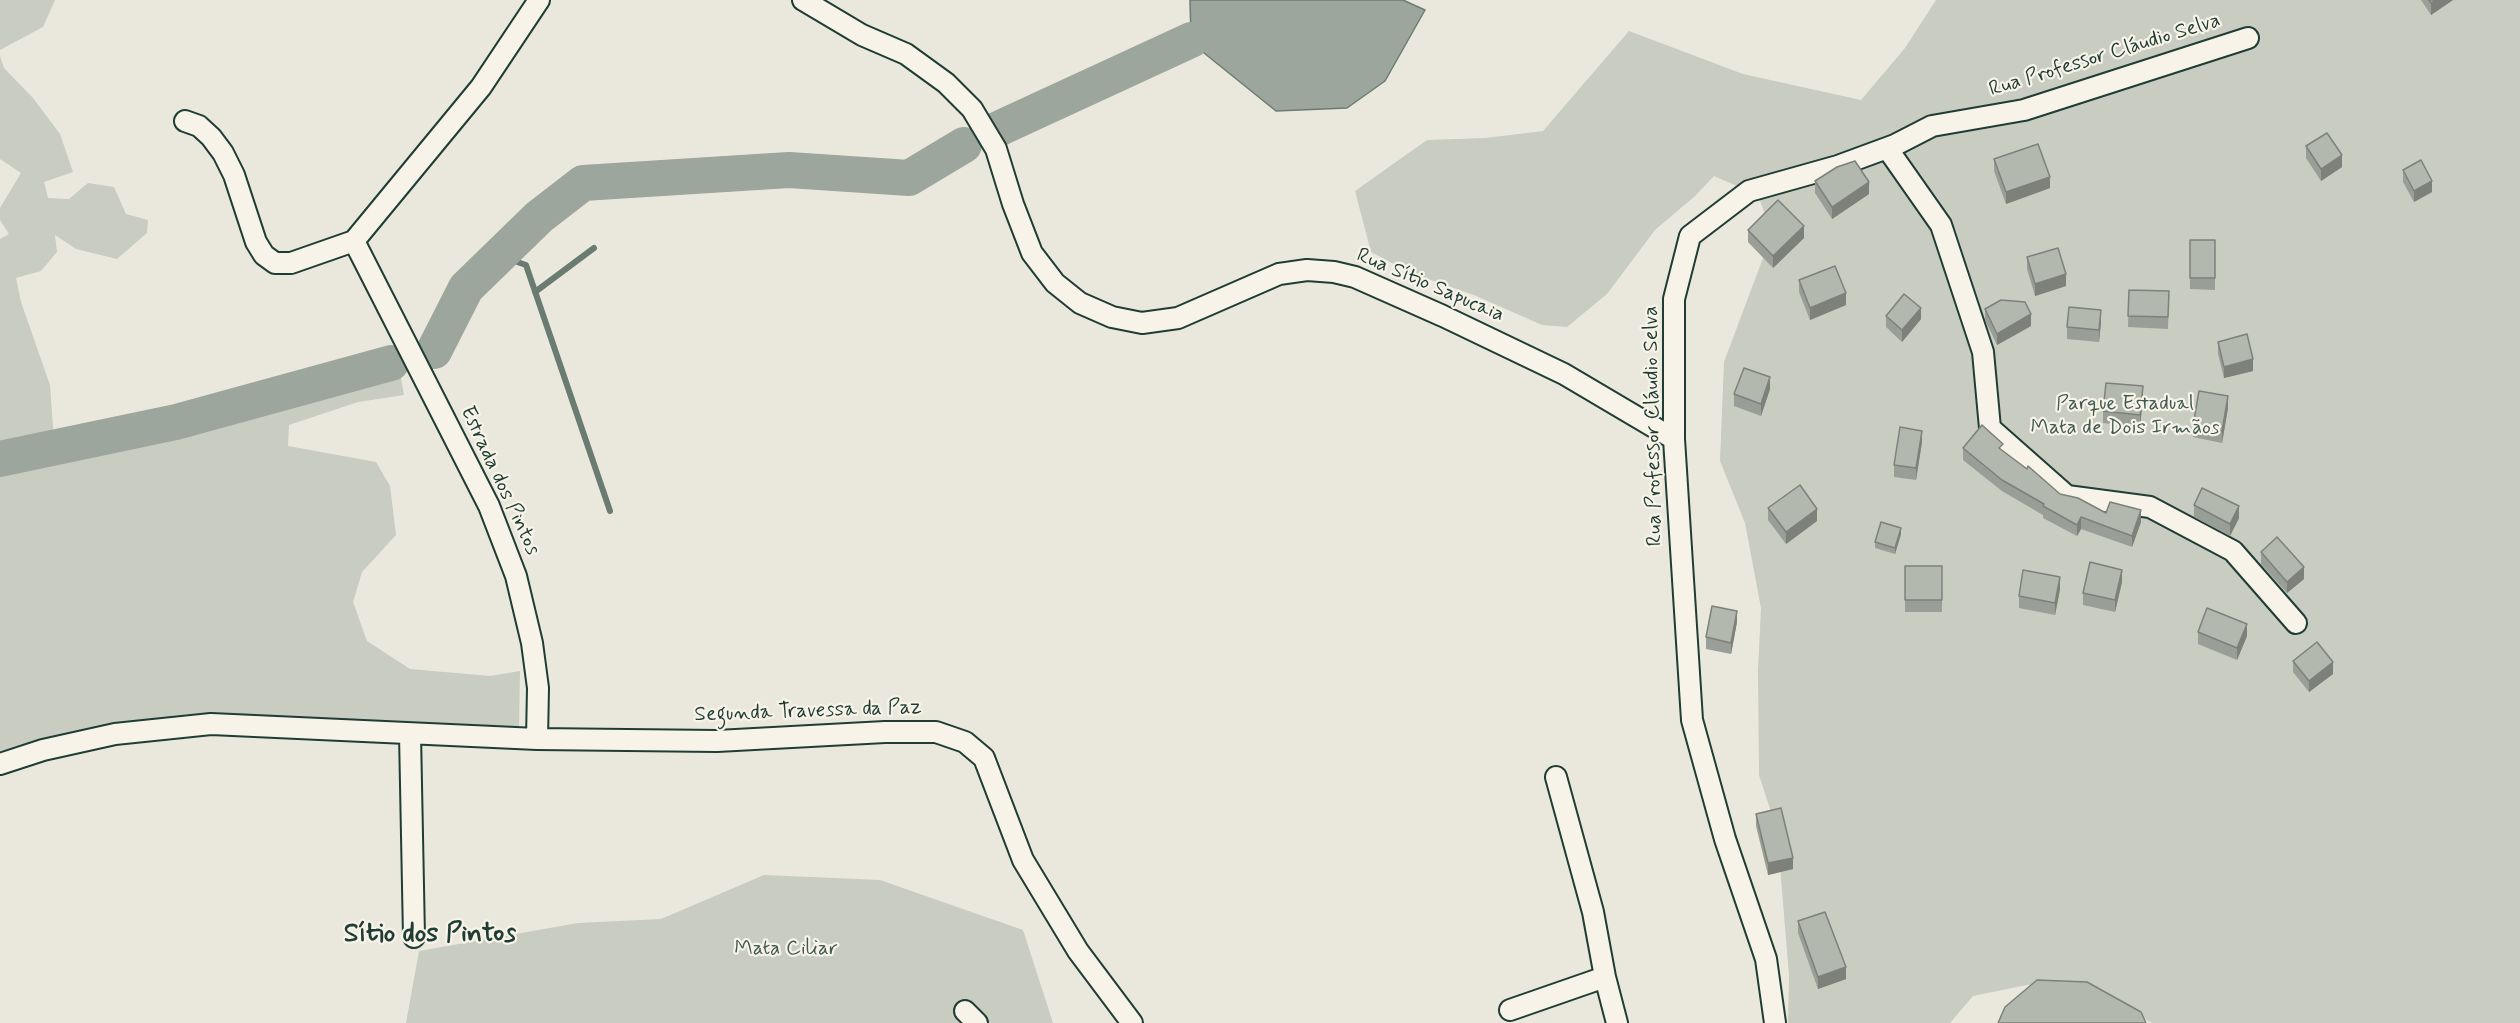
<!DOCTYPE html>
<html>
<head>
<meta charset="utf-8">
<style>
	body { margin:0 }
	canvas { display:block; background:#eae8dd }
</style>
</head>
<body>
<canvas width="2520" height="1023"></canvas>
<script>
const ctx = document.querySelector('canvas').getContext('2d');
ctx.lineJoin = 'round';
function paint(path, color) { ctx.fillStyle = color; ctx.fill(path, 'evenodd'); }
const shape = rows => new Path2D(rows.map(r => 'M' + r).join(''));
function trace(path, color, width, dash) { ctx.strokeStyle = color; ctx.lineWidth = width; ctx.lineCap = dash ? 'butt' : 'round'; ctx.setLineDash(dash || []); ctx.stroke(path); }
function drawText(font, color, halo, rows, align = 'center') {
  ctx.font = font + ' Mynerve,sans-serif'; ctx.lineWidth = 4.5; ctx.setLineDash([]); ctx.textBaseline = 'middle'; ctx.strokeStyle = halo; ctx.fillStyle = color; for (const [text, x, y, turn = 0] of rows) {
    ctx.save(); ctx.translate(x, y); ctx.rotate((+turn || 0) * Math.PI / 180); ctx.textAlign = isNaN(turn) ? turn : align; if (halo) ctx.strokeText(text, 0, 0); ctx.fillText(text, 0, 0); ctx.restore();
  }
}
const green = shape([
	[0,0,55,0,43,27,0,50],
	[1936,0,2520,0,2520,1023,2152,1023,2082,985,2027,985,1973,996,1950,1023,1788,1023,1789,975,1777,830,1759,775,1758,670,1761,608,1745,523,1720,461,1724,362,1772,234,1758,195,1714,176,1695,196,1655,230,1607,294,1567,327,1542,325,1474,295,1411,273,1371,252,1355,191,1427,140,1485,138,1543,131,1629,31,1743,74,1861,100,1905,48],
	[0,56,4,68,33,98,60,134,73,172,44,182,48,198,69,199,88,183,114,187,126,214,148,220,147,233,117,259,76,249,55,235,57,252,41,271,16,278,21,302,50,385,54,441,195,410,393,357,400,372,404,395,358,402,289,425,288,446,376,462,390,486,396,535,362,572,353,602,367,641,410,669,490,676,520,671,519,729,236,716,109,724,0,753,0,239,9,234,0,220,0,208,21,173,0,159],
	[764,875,880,880,1023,930,1053,1023,406,1023,419,951,578,923,661,919]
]);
const water = shape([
	[1190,0,1403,0,1425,10,1385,81,1347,108,1276,111,1204,53,1191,39,1190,0]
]);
const stream = shape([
	[500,256,526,265,610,511],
	[535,292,594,248]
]);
const river = shape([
	[998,129,1191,40],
	[434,351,466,288,539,217,583,183,789,170,909,178,964,145],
	[0,459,176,422,391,363]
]);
const street = shape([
	[803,0,862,35,906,54,946,83,972,109,996,149,1013,204,1032,253,1055,283,1080,303,1112,317,1142,323,1178,318,1279,274,1307,270,1334,272,1355,277,1443,316,1564,374,1674,439],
	[185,121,199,126,211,137,223,153,234,175,256,242,264,255,275,263,291,263,354,241],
	[1887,148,1941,225,1983,352,1990,428,2067,496,2150,507,2233,551,2296,623],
	[410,734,414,937],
	[537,739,538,688,532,643,516,576,489,506,354,241,481,87,539,0],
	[0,764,43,750,115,734,211,724,537,739,717,741,885,732,936,732,965,742,984,758,1023,860,1078,951,1132,1023],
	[1556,777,1593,912,1605,977,1617,1023],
	[1510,1010,1605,977],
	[965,1011,977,1023],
	[1775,1023,1766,959,1725,839,1692,720,1674,439,1674,299,1690,236,1749,191,1838,166,1895,145,1932,126,2024,110,2248,38]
]);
const wall = shape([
	[2421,0,2453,0,2431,15],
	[2306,146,2342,167,2321,181,2306,158],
	[1994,159,2050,188,2006,204,1994,171],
	[2403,170,2432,192,2414,202,2403,182],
	[1815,181,1869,194,1832,219,1815,193],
	[1748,230,1804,238,1773,268,1748,242],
	[2190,240,2215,240,2215,290,2190,289],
	[2027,257,2066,286,2035,296,2027,269],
	[1799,280,1846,305,1810,320,1799,292],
	[2129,290,2169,291,2168,329,2128,327],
	[1985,309,2031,326,1997,345,1985,320],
	[1886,316,1921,319,1902,342,1886,327],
	[2101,322,2099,342,2067,339,2067,327],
	[2218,342,2253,371,2224,378,2218,354],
	[1770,389,1761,416,1734,406,1734,394],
	[2143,398,2140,427,2103,423,2103,411],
	[2228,408,2222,443,2193,437,2193,426],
	[1922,442,1916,480,1894,477,1894,465],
	[1963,448,2003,451,2060,494,2106,513,2141,522,2132,547,2081,529,2077,536,2043,518,2043,515,2002,491,1963,460],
	[2194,505,2239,518,2230,536,2194,517],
	[1768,508,1817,521,1786,544,1768,520],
	[1901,534,1895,554,1875,548,1875,542],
	[2261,552,2304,579,2287,593,2261,564],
	[1905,566,1942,566,1942,612,1905,612],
	[2122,582,2115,612,2083,605,2083,593],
	[2060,589,2055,615,2019,608,2019,596],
	[1737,622,1731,654,1706,649,1706,637],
	[2198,632,2247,636,2237,660,2198,644],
	[2293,661,2333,674,2309,692,2293,672],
	[1756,814,1793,869,1768,875,1756,826],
	[1798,921,1846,979,1818,989,1798,933]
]);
const shadedWall = shape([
	[2436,0,2453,0,2431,15,2431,3],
	[2342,155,2342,167,2321,181,2321,169],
	[2050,177,2050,188,2006,204,2006,192],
	[2432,181,2432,192,2414,202,2414,191],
	[1869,182,1869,194,1832,219,1832,207],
	[1804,226,1804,238,1773,268,1773,256],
	[2066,274,2066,286,2035,296,2035,284],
	[1846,293,1846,305,1810,320,1810,308],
	[1921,308,1921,319,1902,342,1902,330],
	[2101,310,2101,322,2099,342,2099,330],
	[2031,314,2031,326,1997,345,1997,334],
	[2253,359,2253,371,2224,378,2224,367],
	[1770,377,1770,389,1761,416,1761,404],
	[2143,386,2143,398,2140,427,2140,415],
	[2228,396,2228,408,2222,443,2222,431],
	[1922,431,1922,442,1916,480,1916,468],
	[2239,506,2239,518,2230,536,2230,524],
	[1817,509,1817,521,1786,544,1786,532],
	[2141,510,2141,522,2132,547,2132,536],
	[2081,517,2081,529,2077,536,2077,525],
	[1901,528,1901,534,1895,554,1895,548],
	[2304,567,2304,579,2287,593,2287,582],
	[2122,570,2122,582,2115,612,2115,600],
	[2060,577,2060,589,2055,615,2055,603],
	[1737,611,1737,622,1731,654,1731,643],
	[2247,624,2247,636,2237,660,2237,648],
	[2333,662,2333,674,2309,692,2309,681],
	[1793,858,1793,869,1768,875,1768,863],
	[1846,967,1846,979,1818,989,1818,977]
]);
const building = shape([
	[2429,0,2436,0,2431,3,2429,0],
	[2327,133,2342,155,2321,169,2306,146,2327,133],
	[2038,144,2050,177,2006,192,1994,159,2038,144],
	[2421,160,2432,181,2414,191,2403,170,2421,160],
	[1855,161,1869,182,1832,207,1815,181,1837,167,1855,161],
	[1778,200,1804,226,1773,256,1748,230,1778,200],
	[2190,240,2215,240,2215,278,2190,278,2190,240],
	[2058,248,2066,274,2035,284,2027,257,2058,248],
	[1835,266,1846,293,1810,308,1799,280,1835,266],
	[2129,290,2169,291,2168,317,2128,316,2129,290],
	[1904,294,1921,308,1902,330,1886,316,1904,294],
	[2001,300,2025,302,2031,314,1997,334,1985,309,2001,300],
	[2069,307,2101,310,2099,330,2067,327,2069,307],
	[2247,334,2253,359,2224,367,2218,342,2247,334],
	[1744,368,1770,377,1761,404,1734,394,1744,368],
	[2106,383,2143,386,2140,415,2103,411,2106,383],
	[2199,391,2228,396,2222,431,2193,426,2199,391],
	[1982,425,2003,444,1999,448,2027,469,2028,466,2060,494,2078,498,2106,513,2110,502,2141,510,2132,536,2081,517,2077,525,2043,506,2044,504,2002,480,1963,448,1982,425],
	[1900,427,1922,431,1916,468,1894,465,1900,427],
	[1800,485,1817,509,1786,532,1768,508,1800,485],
	[2202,488,2239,506,2230,524,2194,505,2202,488],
	[1881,522,1901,528,1895,548,1875,542,1881,522],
	[2277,537,2304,567,2287,582,2261,552,2277,537],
	[2090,562,2122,570,2115,600,2083,593,2090,562],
	[1905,566,1942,566,1942,600,1905,600,1905,566],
	[2023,570,2060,577,2055,603,2019,596,2023,570],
	[1712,606,1737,611,1731,643,1706,637,1712,606],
	[2207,608,2247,624,2237,648,2198,632,2207,608],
	[2317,642,2333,662,2309,681,2293,661,2317,642],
	[1781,808,1793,858,1768,863,1756,814,1781,808],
	[1825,912,1846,967,1818,977,1798,921,1825,912],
	[2037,980,2087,982,2141,1012,2146,1023,1998,1023,2005,1007,2037,980]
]);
const streetNames = [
	["Rua Professor Cláudio Selva",2105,56,-17],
	["Rua Sítio Sapucaia",1430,286,23],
	["Rua Professor Cláudio Selva",1654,426,-91],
	["Estrada dos Pintos",499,481,65],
	["Segunda Travessa da Paz",808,712,-2]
];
const parkNames = [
	["Parque Estadual",2125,405],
	["Mata de Dois Irmãos",2125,429],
	["Mata Ciliar",786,950]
];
const districtNames = [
	["Sítio dos Pintos",430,935]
];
paint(green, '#c8ccc1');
paint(water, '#9ca69c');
trace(water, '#6a7c72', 1.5);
trace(stream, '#6a7c72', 6);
trace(river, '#9ca69c', 36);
trace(street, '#1f3d34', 24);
trace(street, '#f7f3e8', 20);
paint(wall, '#999e96');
paint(shadedWall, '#7d817a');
paint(building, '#b2b8ae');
trace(building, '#7d817a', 1.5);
drawText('21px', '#1f3d34', '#f7f3e8', streetNames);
drawText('21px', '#415a50', '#f7f3e8', parkNames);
drawText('bold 27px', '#1f3d34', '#f7f3e8', districtNames);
</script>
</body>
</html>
